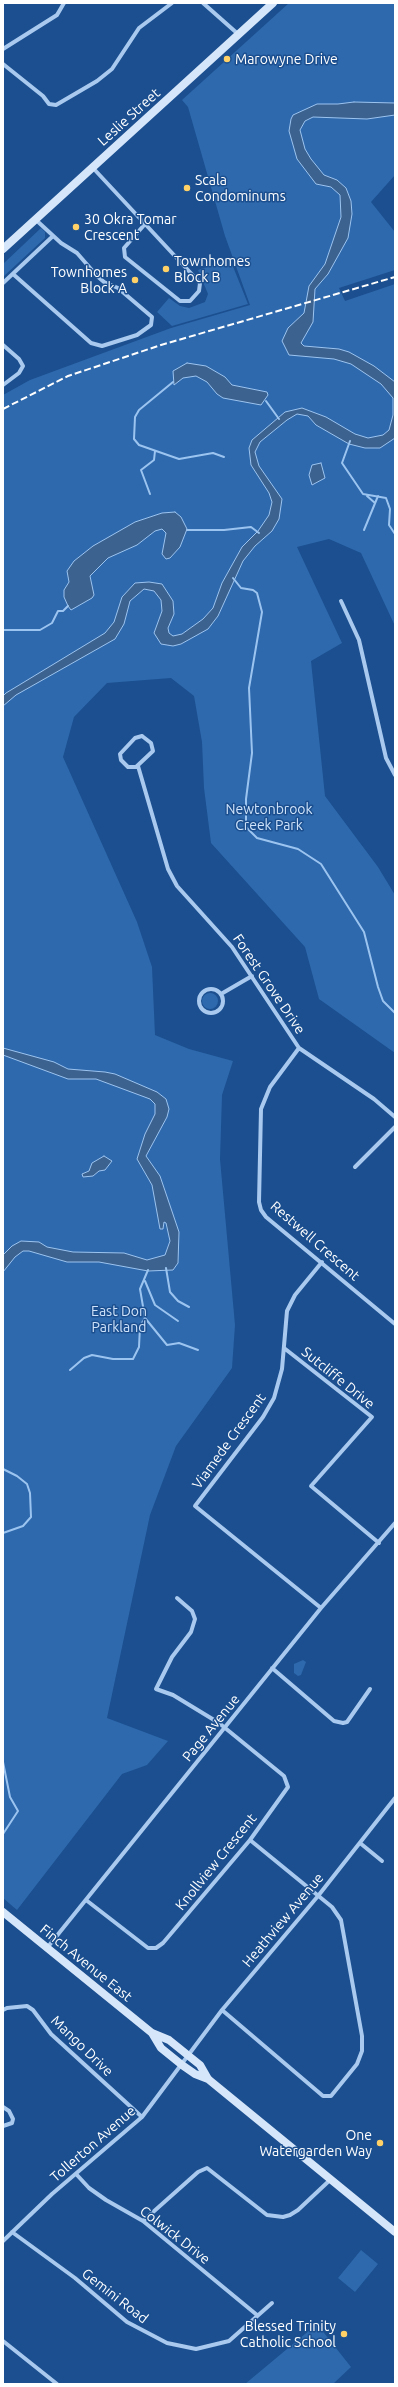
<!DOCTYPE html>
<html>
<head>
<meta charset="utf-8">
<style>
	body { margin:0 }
	#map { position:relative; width:398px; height:2387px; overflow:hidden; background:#1b4f8f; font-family:Ubuntu,sans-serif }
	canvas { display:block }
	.frame { position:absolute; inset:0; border:4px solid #fff; pointer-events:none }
</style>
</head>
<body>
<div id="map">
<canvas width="398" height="2387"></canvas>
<div class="frame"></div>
</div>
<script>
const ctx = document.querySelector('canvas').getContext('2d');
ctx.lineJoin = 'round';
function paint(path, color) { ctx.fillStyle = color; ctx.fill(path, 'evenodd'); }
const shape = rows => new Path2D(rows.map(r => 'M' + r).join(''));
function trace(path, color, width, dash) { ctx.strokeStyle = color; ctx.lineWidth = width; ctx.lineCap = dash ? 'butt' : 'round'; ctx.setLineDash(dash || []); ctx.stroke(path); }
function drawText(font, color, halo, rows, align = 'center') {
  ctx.font = font + ' Ubuntu,sans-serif'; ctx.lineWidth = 3; ctx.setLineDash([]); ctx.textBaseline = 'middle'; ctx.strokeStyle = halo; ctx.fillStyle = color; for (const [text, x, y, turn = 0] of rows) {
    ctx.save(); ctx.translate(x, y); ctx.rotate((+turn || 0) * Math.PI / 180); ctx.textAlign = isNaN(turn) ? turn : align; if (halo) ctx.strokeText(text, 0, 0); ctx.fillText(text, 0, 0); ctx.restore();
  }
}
const green = shape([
	[289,3,395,3,395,175,371,202,395,232,395,270,339,288,345,301,395,284,395,626,361,553,329,539,297,547,342,643,311,661,325,796,378,867,395,895,395,1053,319,999,305,947,211,843,204,788,202,742,194,696,171,678,107,683,74,717,63,757,137,922,152,967,155,1035,189,1049,233,1061,222,1095,220,1159,235,1325,232,1368,176,1446,150,1515,107,1718,168,1741,147,1765,122,1774,17,1910,3,1898,3,395,30,380,171,328,250,305,225,236,188,107,182,100],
	[41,228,45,232,45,238,3,277,3,264],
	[230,259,248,304,172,326,157,312,169,298,180,306,189,308,205,302,208,294,198,270],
	'202 1001a8 8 0 1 1 16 0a8 8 0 1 1-16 0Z',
	[303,1660,306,1662,301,1675,298,1676,294,1673,294,1664],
	[361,2250,378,2264,355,2292,338,2278],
	[317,2324,351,2367,333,2384,245,2384]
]);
const water = shape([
	[354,102,395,103,395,115,367,119,313,117,305,121,300,130,305,149,311,159,324,175,337,180,346,188,351,201,352,214,348,238,328,274,315,289,313,322,301,343,304,346,339,349,349,352,374,366,395,382,395,438,380,448,365,448,349,444,316,425,308,416,297,414,287,420,260,442,255,452,259,466,282,499,279,519,272,531,255,546,243,561,218,616,208,629,181,644,173,646,161,644,154,633,162,611,161,600,154,591,144,589,130,601,124,624,115,639,16,695,3,706,3,696,6,693,105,633,114,622,122,597,135,583,149,582,162,584,173,601,174,614,168,628,169,633,173,636,182,634,203,619,213,608,222,583,242,547,258,531,269,515,272,502,269,493,251,465,249,448,252,440,285,412,302,408,326,417,355,434,368,438,383,435,389,430,393,415,393,398,381,384,351,364,334,359,289,355,282,341,288,328,304,313,309,286,325,264,341,217,340,195,331,187,316,184,297,159,289,131,291,119,293,115,317,104,338,104,354,102],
	[187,363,206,366,225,377,232,385,267,392,268,395,261,405,223,398,217,394,207,382,196,376,183,378,174,385,173,371,187,363],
	[321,463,325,478,312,485,309,475,312,465,321,463],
	[175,512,181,517,187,529,180,547,170,558,166,559,162,554,166,533,162,529,155,531,137,545,108,558,90,576,94,595,92,598,71,610,68,606,64,597,64,590,69,582,67,571,74,561,93,546,135,522,162,513,175,512],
	[3,1048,54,1062,68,1069,105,1072,115,1074,157,1092,166,1099,169,1109,167,1117,146,1156,160,1176,179,1232,178,1263,173,1270,148,1271,99,1262,67,1262,29,1251,23,1251,15,1257,3,1272,3,1255,12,1246,21,1241,39,1242,47,1247,73,1252,124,1253,147,1260,165,1255,170,1241,166,1223,164,1222,163,1229,160,1229,152,1185,137,1159,145,1134,155,1114,155,1104,150,1099,96,1079,68,1079,3,1055,3,1048],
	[104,1156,112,1161,105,1170,99,1171,93,1176,83,1177,82,1174,89,1171,92,1163,104,1156]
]);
const stream = shape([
	[173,382,139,410,135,417,134,439,139,445,179,459,213,453,224,457],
	[266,401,279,419],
	[350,441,342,463,363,494,386,498,390,509,389,525,395,534],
	[150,494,141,470,154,460,155,451],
	[367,496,375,503],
	[187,530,224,530,251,527,259,533],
	[364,530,378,496],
	[233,578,241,588,253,590,257,593,262,612,249,688,252,753,246,799,246,827,257,838,298,849,321,864,364,932,378,987,383,1001,395,1013],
	[3,630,40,630,52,623,58,611,63,611,68,606],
	[166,1268,170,1292,178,1301,189,1307],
	[148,1270,140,1289,145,1318,167,1345,179,1343,198,1350],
	[145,1281,155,1305,178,1321],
	[70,1370,84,1358,92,1355,113,1359,133,1359,139,1347,140,1326,145,1318],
	[3,1469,17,1476,27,1484,30,1493,31,1517,23,1526,3,1533],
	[3,1762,10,1797,18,1811,3,1834]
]);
const minor = shape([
	[203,3,238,34],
	[3,49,57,15,64,3],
	[3,64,43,96,49,104,56,105,97,81,112,69,139,28,172,3],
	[93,168,200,283,199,291,190,301,180,301,125,257,124,248,145,224],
	[13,274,91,343,102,346,137,335,151,325,152,317,118,288,104,282,97,276,77,253,61,243,36,220],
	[3,283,53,236],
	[3,345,19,359,23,366,19,373,3,385],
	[341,601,359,640,386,758,395,775],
	[142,736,151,743,153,751,136,767,128,767,121,760,120,754,135,738,142,736],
	[138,766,168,869,177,886,232,947,299,1048,374,1099,395,1117],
	'199 1001a12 12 0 1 1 24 0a12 12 0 1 1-24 0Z',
	[221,994,252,976],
	[299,1048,270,1087,261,1109,259,1202,261,1210,266,1217,395,1324],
	[355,1167,395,1127],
	[284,1348,372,1417,311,1486,379,1543],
	[321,1608,195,1506,263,1417,274,1398,282,1369,287,1311,295,1295,322,1262],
	[272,1668,334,1721,343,1723,347,1722,370,1689],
	[360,1843,382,1861],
	[86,1900,148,1948,156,1948,163,1943,250,1840,288,1787,284,1776,219,1723,173,1695,156,1689,172,1657,191,1632,195,1619,192,1611,177,1598],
	[47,1948,321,1608,395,1523],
	[3,2010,7,2008,27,2006,33,2010,51,2034,142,2117],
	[222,2010,323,2096,331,2096,357,2064,362,2051,362,2036,341,1920,332,1907,250,1840],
	[3,2107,9,2111,13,2119,12,2123,3,2126],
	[77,2175,89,2188,106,2200,143,2221,257,2315],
	[143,2221,198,2172,207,2168,267,2215,283,2217,290,2215,298,2210,330,2180],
	[12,2232,75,2278,127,2322,167,2343,196,2349,229,2341,272,2303],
	[3,2241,52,2194,142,2117,222,2010,318,1896,395,1798],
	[3,2341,57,2384]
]);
const secondary = shape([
	[3,249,273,3],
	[3,1912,152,2033,169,2040,200,2065,208,2079,395,2232],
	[152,2033,161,2048,182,2065,195,2074,208,2079]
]);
const rail = shape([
	[3,409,68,376,161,345,395,277]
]);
const markers = [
	[227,59,4,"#ffd166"],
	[187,188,4,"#ffd166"],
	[76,227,4,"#ffd166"],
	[166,269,4,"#ffd166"],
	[135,280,4,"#ffd166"],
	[380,2143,4,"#ffd166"],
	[344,2334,4,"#ffd166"]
];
const poiNames = [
	["Marowyne Drive",235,59],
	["Scala",195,180],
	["Condominums",195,196],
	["30 Okra Tomar",84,219],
	["Crescent",84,235],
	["Townhomes",174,261],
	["Block B",174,277],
	["Townhomes",127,272,"right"],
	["Block A",127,288,"right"],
	["One",372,2135,"right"],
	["Watergarden Way",372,2151,"right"],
	["Blessed Trinity",336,2326,"right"],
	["Catholic School",336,2342,"right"]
];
const streetNames = [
	["Leslie Street",129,117,-42],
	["Forest Grove Drive",269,984,56],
	["Restwell Crescent",315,1241,41],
	["Sutcliffe Drive",338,1378,39],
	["Viamede Crescent",229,1441,-54],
	["Page Avenue",211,1728,-51],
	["Knollview Crescent",216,1862,-51],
	["Heathview Avenue",283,1920,-50],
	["Finch Avenue East",86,1963,39],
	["Mango Drive",82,2046,44],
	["Tollerton Avenue",93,2144,-41],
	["Colwick Drive",175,2235,38],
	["Gemini Road",115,2296,38]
];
const parkNames = [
	["Newtonbrook",269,809],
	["Creek Park",269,825],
	["East Don",119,1311],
	["Parkland",119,1327]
];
paint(green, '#2e69ad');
paint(water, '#3c6290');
trace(water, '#9cc4f0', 1);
trace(stream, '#9cc4f0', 2);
trace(minor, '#a9c9ee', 4);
trace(secondary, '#d6e6fa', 8);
trace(rail, '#fff', 2, [7, 3]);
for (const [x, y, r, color] of markers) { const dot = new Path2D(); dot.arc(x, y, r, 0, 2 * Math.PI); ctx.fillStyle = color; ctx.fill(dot); trace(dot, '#1b4f8f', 1.5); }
drawText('14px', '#fff', '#1b4f8f', poiNames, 'left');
drawText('14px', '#fff', '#1b4f8f', streetNames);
drawText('14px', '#cfe3fa', '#1b4f8f', parkNames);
</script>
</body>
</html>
